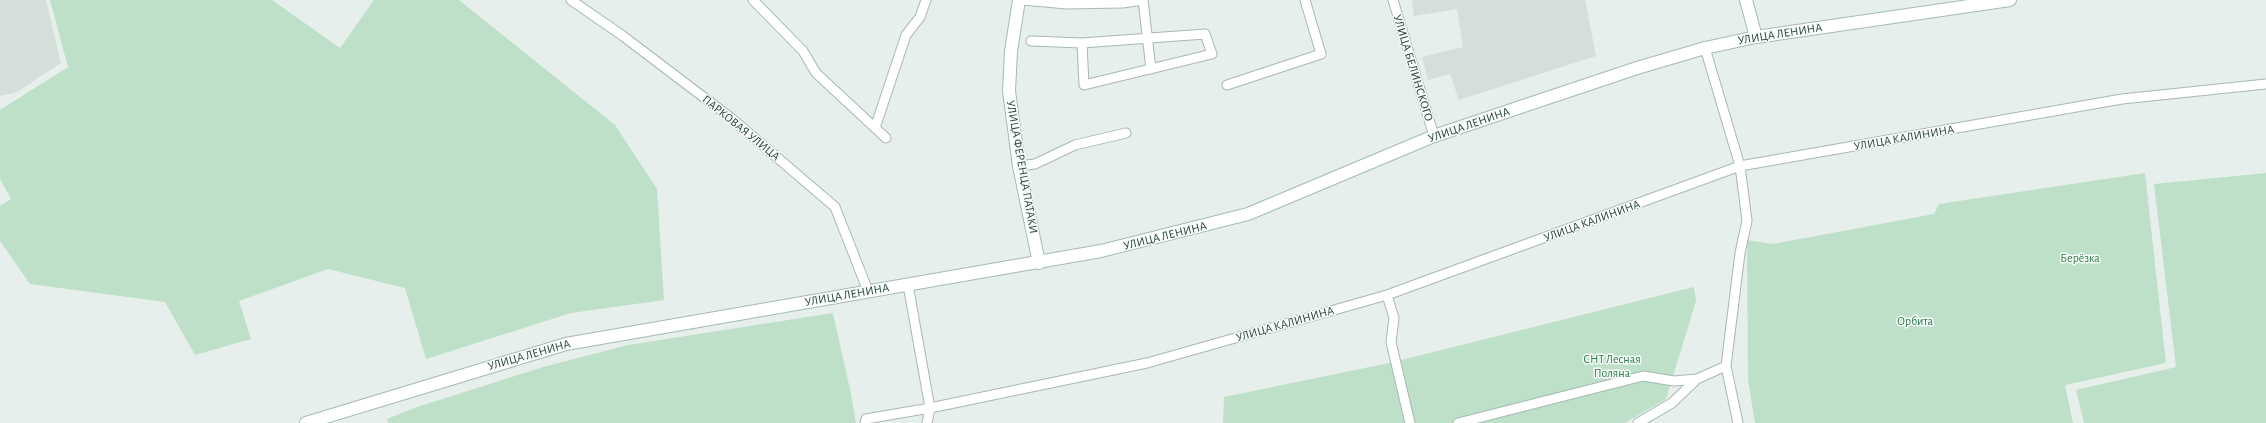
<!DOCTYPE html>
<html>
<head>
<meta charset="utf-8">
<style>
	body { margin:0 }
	canvas { display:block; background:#e6efeb }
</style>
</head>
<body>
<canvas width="2266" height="423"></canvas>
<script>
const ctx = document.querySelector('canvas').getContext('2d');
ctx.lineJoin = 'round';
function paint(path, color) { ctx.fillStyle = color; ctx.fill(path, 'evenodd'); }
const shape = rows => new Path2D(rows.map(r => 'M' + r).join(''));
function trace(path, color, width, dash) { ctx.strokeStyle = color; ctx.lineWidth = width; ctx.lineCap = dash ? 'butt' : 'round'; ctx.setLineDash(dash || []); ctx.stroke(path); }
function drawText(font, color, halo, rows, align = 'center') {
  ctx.font = font + ' "Alegreya Sans",sans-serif'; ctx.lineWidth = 3; ctx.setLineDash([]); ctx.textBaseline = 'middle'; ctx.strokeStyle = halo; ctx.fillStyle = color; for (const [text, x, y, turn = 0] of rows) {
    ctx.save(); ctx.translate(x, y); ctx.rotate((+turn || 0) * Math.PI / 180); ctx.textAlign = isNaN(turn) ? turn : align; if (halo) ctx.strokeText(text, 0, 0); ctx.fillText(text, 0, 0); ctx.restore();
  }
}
const built = shape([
	[0,0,46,0,61,63,17,92,0,96],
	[1412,0,1585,0,1596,56,1459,100,1450,74,1428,80,1422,57,1463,47,1457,9,1414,16]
]);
const green = shape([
	[50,0,272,0,340,48,374,0,459,0,615,125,657,189,664,300,571,313,426,359,405,288,328,269,239,301,251,339,195,355,165,302,30,284,0,241,0,206,11,199,0,179,0,110,68,67],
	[2145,173,2166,363,2065,385,2073,423,1755,423,1748,380,1747,240,1773,244,1934,214,1939,204],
	[2266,173,2266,423,2084,423,2076,390,2176,367,2154,184],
	[1694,287,1696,301,1666,399,1625,423,1223,423,1224,397,1389,363],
	[833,313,851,394,856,423,388,423,387,419,417,407,543,367,628,345]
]);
const street = shape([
	[571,0,623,36,731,118,835,207,868,291],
	[753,0,803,51,816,73,886,138],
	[1022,0,1067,4,1123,3,1143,0],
	[1143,0,1151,69],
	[1393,0,1434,136],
	[1031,41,1082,43,1205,34,1212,54,1084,85,1082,43],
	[1705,48,1740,166,1747,221,1740,253,1726,366,1738,423],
	[1227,85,1321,54,1305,0],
	[875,128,906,35,920,17,926,0],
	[1019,166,1035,164,1075,145,1126,133],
	[908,285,930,408,927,423],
	[1387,295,1394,318,1391,342,1410,423],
	[865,423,866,419,930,408,1147,363,1387,295,1740,166,2122,99,2266,84],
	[1458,423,1643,376,1674,381,1697,379],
	[1638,423,1672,403,1697,379,1726,366]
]);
const secondary = shape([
	[1019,0,1011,51,1009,91,1019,166,1039,263],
	[1746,0,1756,37],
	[306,423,566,344,1101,251,1248,214,1434,136,1637,68,1705,48,1756,37,2010,0]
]);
const streetNames = [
	["УЛИЦА ЛЕНИНА",1780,34,-9],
	["УЛИЦА БЕЛИНСКОГО",1413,68,73],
	["УЛИЦА ЛЕНИНА",1469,125,-19],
	["ПАРКОВАЯ УЛИЦА",741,128,39],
	["УЛИЦА КАЛИНИНА",1904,138,-10],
	["УЛИЦА ФЕРЕНЦА ПАТАКИ",1022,167,80],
	["УЛИЦА КАЛИНИНА",1592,221,-20],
	["УЛИЦА ЛЕНИНА",1165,236,-14],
	["УЛИЦА ЛЕНИНА",847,295,-10],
	["УЛИЦА КАЛИНИНА",1285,324,-16],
	["УЛИЦА ЛЕНИНА",529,355,-16]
];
const parkNames = [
	["Берёзка",2080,258],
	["Орбита",1915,321],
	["СНТ Лесная",1612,359],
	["Поляна",1612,373]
];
paint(built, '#d4dfda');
paint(green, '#bfe0c8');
trace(street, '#a8b8b2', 11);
trace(secondary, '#a4bbb3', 14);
trace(street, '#fff', 9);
trace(secondary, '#fff', 12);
drawText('12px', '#24423a', '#f7fbf9', streetNames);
drawText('12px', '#2d7a4b', '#f7fbf9', parkNames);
</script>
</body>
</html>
